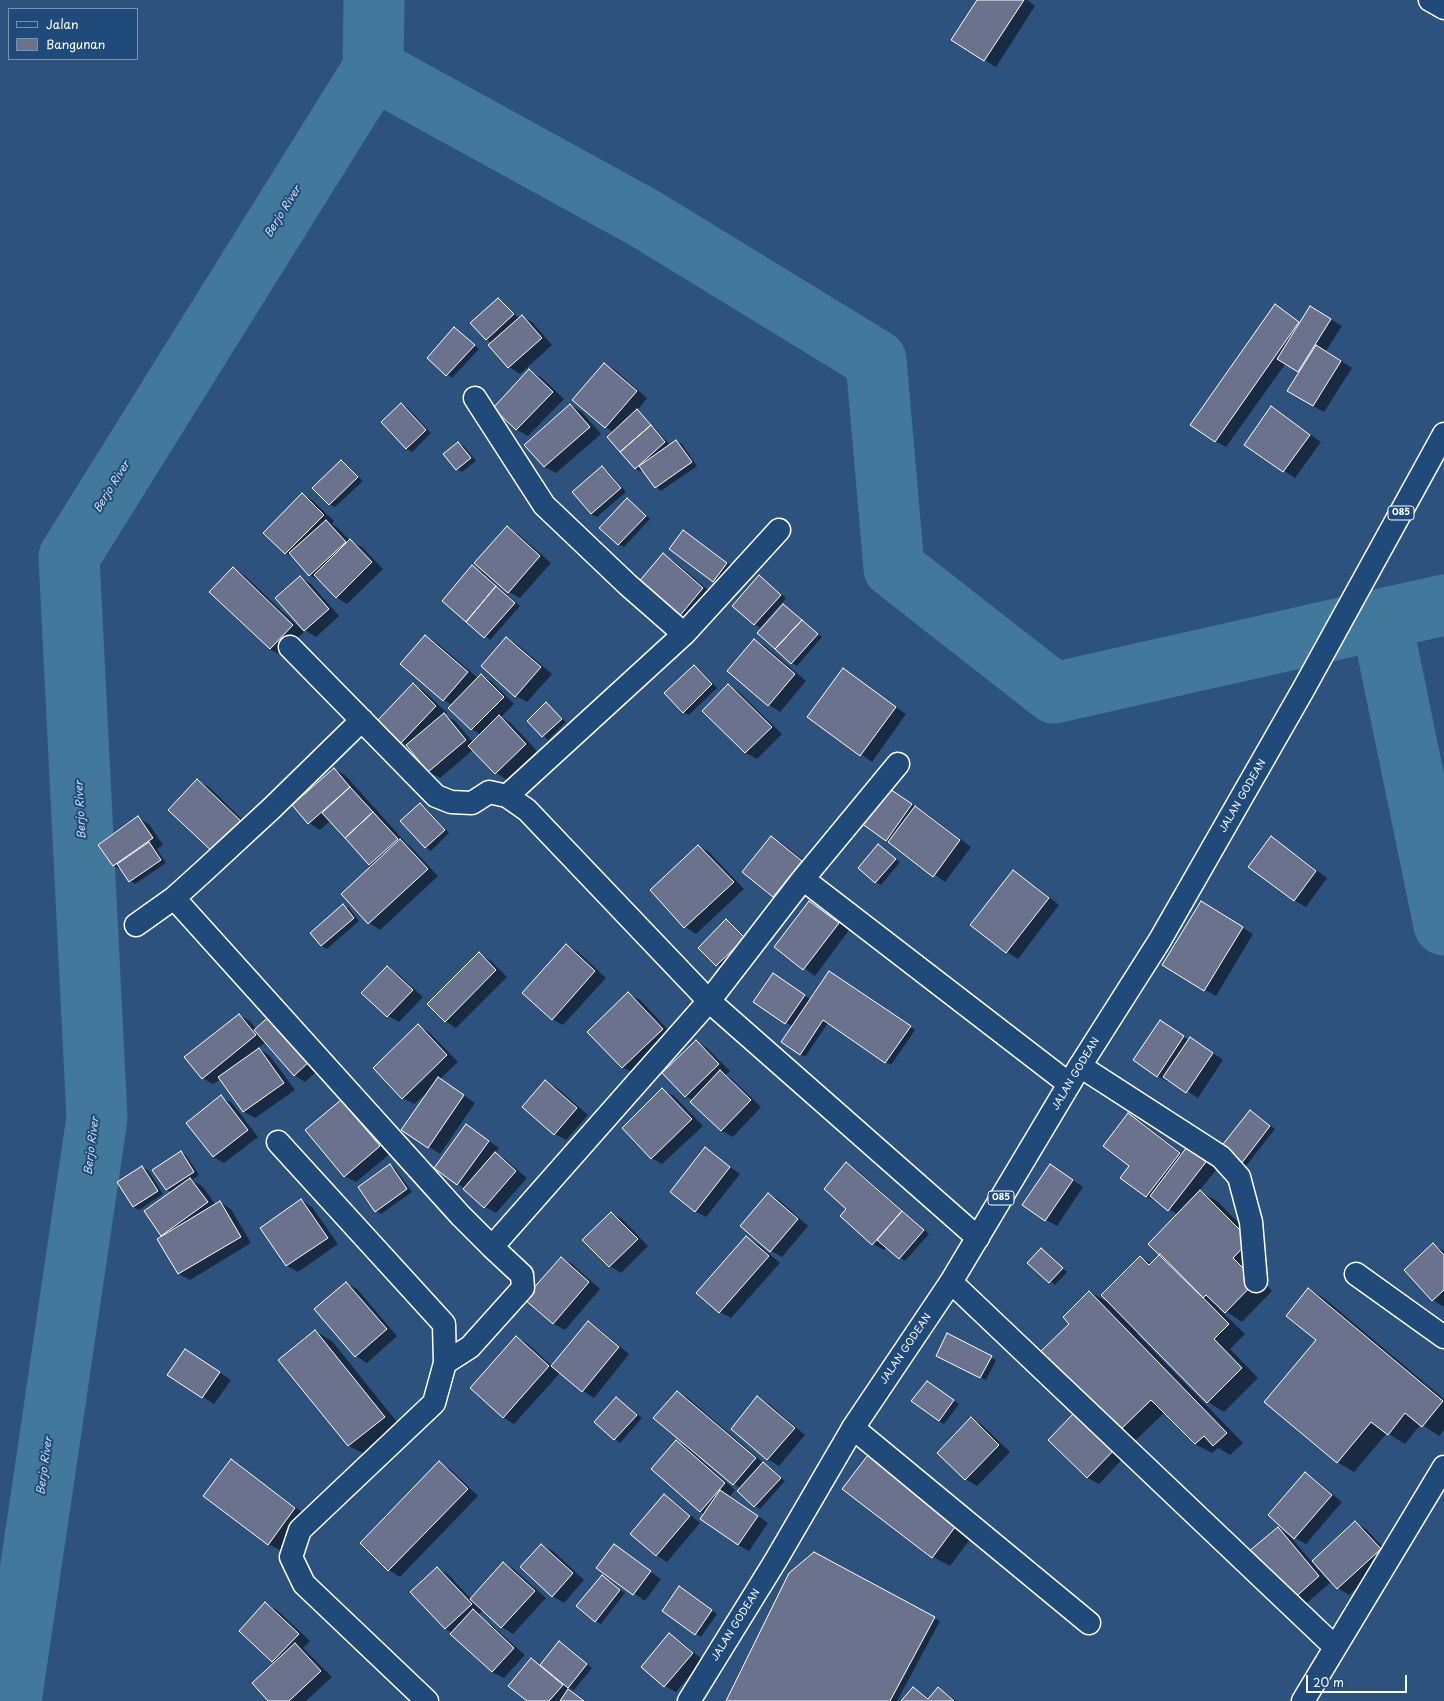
<!DOCTYPE html>
<html>
<head>
<meta charset="utf-8">
<style>
	body { margin:0 }
	#map { position:relative; width:1444px; height:1701px; overflow:hidden; background:#2e527e; font-family:"Playpen Sans",sans-serif }
	canvas { display:block }
	.legend { position:absolute; left:8px; top:8px; width:130px; height:52px; box-sizing:border-box; background:#1f4a7a; border:1px solid #7992af; margin:0; padding:5px 7px; list-style:none; font-size:12px; color:#fff }
	.legend li { display:flex; align-items:center; gap:8px; height:20px }
	.legend b { width:20px; border:1px solid #7992af }
	.scale { position:absolute; left:1306px; top:1675px; width:101px; height:18px; box-sizing:border-box; border:2px solid #fff; border-top:0; padding-left:5px; font-size:12px; line-height:14px; white-space:nowrap; color:#fff; -webkit-text-stroke:3px #1f4a7a; paint-order:stroke }
</style>
</head>
<body>
<div id="map">
<canvas width="1444" height="1701"></canvas>
<ul class="legend">
<li><b style="height:5px;background:#1f4a7a"></b>Jalan</li>
<li><b style="height:11px;background:#6b728d"></b>Bangunan</li>
</ul>
<div class="scale">20 m</div>
</div>
<script>
const ctx = document.querySelector('canvas').getContext('2d');
ctx.lineJoin = 'round';
function paint(path, color) { ctx.fillStyle = color; ctx.fill(path, 'evenodd'); }
const shape = rows => new Path2D(rows.map(r => 'M' + r).join(''));
function trace(path, color, width, dash) { ctx.strokeStyle = color; ctx.lineWidth = width; ctx.lineCap = dash ? 'butt' : 'round'; ctx.setLineDash(dash || []); ctx.stroke(path); }
function drawText(font, color, halo, rows, align = 'center') {
  ctx.font = font + ' "Playpen Sans",sans-serif'; ctx.lineWidth = 4; ctx.setLineDash([]); ctx.textBaseline = 'middle'; ctx.strokeStyle = halo; ctx.fillStyle = color; for (const [text, x, y, turn = 0] of rows) {
    ctx.save(); ctx.translate(x, y); ctx.rotate((+turn || 0) * Math.PI / 180); ctx.textAlign = isNaN(turn) ? turn : align; if (halo) ctx.strokeText(text, 0, 0); ctx.fillText(text, 0, 0); ctx.restore();
  }
}
const shadow = shape([
	[978,0,1027,0,1035,6,996,67,952,40],
	[498,299,519,318,522,316,533,323,552,345,520,374,509,367,492,343,486,339],
	[1275,305,1301,323,1322,314,1342,326,1326,351,1352,368,1324,412,1313,406,1300,372,1286,363,1226,447,1215,441],
	[454,328,479,349,452,378,428,358],
	[604,364,615,370,647,398,637,411,642,414,670,445,676,441,682,444,697,466,661,491,656,487,643,469,641,472,636,469,608,437,613,432,605,427],
	[529,370,541,377,564,399,528,436,517,430,495,408],
	[401,404,407,407,431,433,412,452,407,449,382,422],
	[571,405,582,412,601,434,556,473,545,467,526,445],
	[1271,408,1321,442,1295,478,1245,444],
	[458,443,464,446,476,461,462,472,457,469],
	[342,461,363,481,335,507,329,504],
	[603,468,608,471,626,492,597,517,591,514,573,493],
	[302,494,313,501,334,521,332,524,338,528,350,541,362,547,383,569,347,604,336,597,320,581,309,575,295,559,285,553],
	[627,499,650,519,624,547,619,544],
	[507,527,518,534,551,563,520,598,509,592],
	[683,532,738,570,725,587,713,581],
	[663,555,674,561,714,595,689,624,639,584],
	[473,566,484,573,520,606,490,640,443,601],
	[233,568,244,575,304,632,281,655,270,649],
	[759,576,786,598,760,628,733,605],
	[300,577,311,584,339,616,316,637,305,630],
	[784,605,822,637,797,666,792,663],
	[426,636,437,643,478,678,481,675,492,682,514,704,501,717,511,723,537,751,507,780,496,773,473,750,440,778,429,772,406,745,402,742,413,685,424,691,447,713,445,715,455,721,473,742,481,735,472,729,450,708,452,705,444,700,402,664],
	[507,638,518,645,552,674,527,702,516,696],
	[754,640,765,646,806,681,780,712,769,705],
	[694,666,699,669,717,688,689,715,683,712],
	[843,669,906,714,872,762,809,717],
	[728,685,739,692,782,734,757,759,746,753,704,711],
	[546,703,566,722,548,740,528,721],
	[334,769,345,775,406,843,411,847,438,876,380,930,369,923,372,866,330,821,320,830,309,823],
	[198,781,209,787,255,832,228,861],
	[887,788,927,814,971,847,945,882,863,823],
	[420,804,425,807,449,833,431,851,425,847],
	[138,818,149,824,163,845,157,849,166,863,135,884,130,881,123,871,114,866],
	[772,837,783,844,813,868,785,902,744,872],
	[1271,837,1327,878,1306,907,1294,900],
	[698,846,709,852,744,889,696,934,685,927,651,891],
	[878,846,900,862,881,885,876,882],
	[1013,871,1024,878,1059,905,1018,959,1007,952,972,924],
	[809,902,849,930,815,976,775,947],
	[1201,903,1253,934,1216,996,1205,990],
	[343,905,349,908,359,921,327,949,322,946,311,933],
	[727,920,749,941,722,968,699,948],
	[566,945,577,951,606,978,563,1025,552,1019],
	[479,954,490,960,507,977,456,1028,445,1021],
	[387,967,398,974,423,997,399,1022,388,1016],
	[835,976,915,1030,891,1065,828,1023,805,1057,800,1054,793,1027,754,1002,784,981,811,1000],
	[628,994,640,1000,673,1035,634,1073,622,1067],
	[239,1015,250,1021,256,1029,324,1065,305,1082,294,1075,266,1042,258,1048,270,1056,295,1090,255,1118,244,1112,221,1079,213,1084,202,1078],
	[418,1026,429,1032,458,1062,440,1079,475,1103,440,1154,403,1130,429,1091,414,1104,403,1098],
	[1171,1028,1189,1040,1191,1038,1202,1045,1223,1060,1198,1098,1170,1080,1168,1082,1157,1076],
	[696,1041,707,1048,730,1071,726,1075,731,1078,761,1107,733,1137,722,1131,691,1102,693,1100,686,1096],
	[545,1081,557,1088,588,1115,566,1140,555,1134,523,1106],
	[662,1090,674,1096,703,1126,662,1164,651,1158],
	[221,1097,232,1103,258,1137,224,1163,213,1157],
	[341,1101,352,1107,391,1153,356,1182,344,1176],
	[1251,1111,1275,1129,1246,1166,1241,1163],
	[1128,1114,1139,1120,1183,1154,1188,1148,1217,1169,1199,1191,1217,1201,1266,1250,1249,1268,1272,1291,1242,1322,1220,1307,1219,1309,1245,1334,1230,1349,1258,1378,1224,1412,1208,1402,1138,1332,1137,1334,1243,1443,1230,1455,1218,1448,1212,1453,1195,1444,1165,1412,1134,1442,1117,1433,1070,1324,1090,1292,1109,1303,1141,1257,1152,1264,1161,1254,1178,1215,1159,1202,1158,1203,1146,1196,1121,1178,1130,1166],
	[466,1125,499,1148,495,1153,506,1160,527,1178,496,1213,485,1207,465,1188,457,1184],
	[705,1149,740,1174,706,1217,695,1211],
	[181,1152,186,1155,199,1175,192,1180,202,1186,216,1205,220,1202,231,1209,251,1243,190,1280,179,1274,164,1236,162,1235,172,1192,167,1190,154,1170],
	[846,1164,857,1170,929,1234,905,1261,887,1247,884,1250,873,1244,848,1209],
	[390,1165,395,1168,412,1192,381,1214,376,1211],
	[142,1167,148,1170,163,1194,139,1210,133,1207],
	[1061,1172,1083,1187,1057,1226,1046,1220],
	[768,1194,779,1200,808,1226,782,1257,771,1251],
	[301,1200,312,1207,338,1244,298,1272,287,1266,261,1228],
	[611,1213,622,1219,648,1246,621,1273,610,1266,584,1240],
	[746,1238,758,1244,780,1263,731,1318,720,1312],
	[1433,1244,1444,1251,1444,1307,1433,1300],
	[1041,1249,1067,1272,1055,1285,1028,1263],
	[561,1258,572,1264,600,1289,565,1330,554,1324,525,1299],
	[346,1283,357,1289,397,1336,367,1363,356,1356,315,1309],
	[1309,1289,1325,1299,1444,1399,1444,1430,1439,1436,1421,1424,1405,1444,1387,1433,1354,1472,1337,1462],
	[588,1322,599,1329,629,1354,594,1398,583,1391,560,1373,514,1424,503,1417,517,1337,528,1344,552,1366],
	[315,1331,332,1341,401,1427,366,1455,349,1446,280,1360],
	[186,1350,231,1380,214,1404,169,1375],
	[991,1357,996,1360,986,1380,942,1359],
	[932,1385,959,1404,944,1424,939,1421],
	[677,1392,688,1398,785,1481,760,1509,755,1506,741,1489,699,1455,698,1457,735,1490,730,1496,768,1523,749,1551,738,1545,700,1511,677,1442,690,1448],
	[617,1398,642,1418,620,1443,595,1422],
	[758,1398,769,1404,805,1435,779,1466,768,1459,732,1428],
	[971,1418,982,1425,1010,1452,977,1486,965,1479],
	[1049,1440,1129,1452,1099,1484,1088,1478],
	[231,1460,306,1515,280,1550,268,1544],
	[439,1463,450,1469,478,1496,400,1577,389,1570,361,1543],
	[1305,1473,1316,1480,1342,1502,1306,1544,1295,1538,1269,1515],
	[843,1489,977,1530,950,1566,933,1557],
	[664,1495,675,1502,700,1523,667,1562,656,1555],
	[1355,1522,1366,1529,1391,1556,1349,1595,1338,1588,1317,1565,1315,1566,1330,1583,1302,1607,1291,1601,1278,1528,1289,1535,1312,1562],
	[542,1545,553,1551,584,1580,564,1603,552,1596],
	[614,1545,661,1579,645,1601,597,1568],
	[814,1553,940,1621,897,1701,727,1701],
	[504,1563,515,1570,546,1598,513,1634,502,1627,483,1610,479,1614,525,1655,504,1678,492,1672,452,1634,453,1633,445,1629,411,1592,437,1568,448,1574,471,1599],
	[607,1579,625,1593,601,1624,595,1621],
	[684,1590,717,1614,701,1637,663,1611],
	[265,1603,277,1610,310,1641,303,1648,332,1677,306,1701,270,1701,275,1663,240,1631],
	[669,1634,680,1641,703,1660,676,1692,665,1686],
	[564,1645,592,1668,574,1690,569,1688,573,1692,572,1693,585,1701,528,1701,531,1660,541,1665],
	[914,1688,929,1698,938,1688,956,1701,902,1701]
]);
const river = shape([
	[373,69,644,218,876,360,894,568,1054,693,1444,605],
	[1381,619,1444,925],
	[11,1701,97,1118,69,557,373,69,374,0]
]);
const building = shape([
	[977,0,1024,0,984,61,951,40,977,0],
	[498,298,514,314,486,340,470,323,498,298],
	[1275,304,1299,322,1215,442,1190,425,1275,304],
	[1310,306,1331,319,1298,372,1277,359,1310,306],
	[522,315,542,338,508,368,488,345,522,315],
	[454,327,475,345,446,376,427,358,454,327],
	[1316,345,1341,361,1313,406,1287,391,1316,345],
	[604,363,637,391,605,428,572,400,604,363],
	[529,369,553,392,516,430,493,408,529,369],
	[401,403,426,430,406,449,381,422,401,403],
	[570,404,590,427,544,467,524,445,570,404],
	[1271,406,1310,435,1283,472,1244,445,1271,406],
	[637,409,651,425,620,452,607,437,637,409],
	[651,425,665,442,635,469,620,452,651,425],
	[676,440,692,462,655,488,639,466,676,440],
	[458,442,471,458,456,470,443,454,458,442],
	[341,460,358,477,329,505,312,488,341,460],
	[602,466,621,488,591,514,572,492,602,466],
	[302,493,324,515,285,554,263,533,302,493],
	[627,498,646,516,618,545,599,528,627,498],
	[326,520,346,542,309,576,289,553,326,520],
	[507,526,540,556,508,593,474,563,507,526],
	[683,530,727,563,713,582,669,549,683,530],
	[350,539,372,562,336,598,314,575,350,539],
	[663,553,703,588,678,618,637,584,663,553],
	[472,565,496,586,466,622,442,601,472,565],
	[233,567,293,625,270,649,209,592,233,567],
	[759,575,781,595,754,625,732,606,759,575],
	[300,576,329,609,304,631,275,598,300,576],
	[496,586,515,603,484,638,466,622,496,586],
	[783,604,802,620,775,649,757,633,783,604],
	[802,620,818,634,791,664,775,649,802,620],
	[425,635,468,672,443,701,400,664,425,635],
	[506,637,541,667,515,697,481,666,506,637],
	[754,639,795,674,768,706,727,671,754,639],
	[694,665,712,684,683,713,664,693,694,665],
	[843,668,896,707,860,756,807,717,843,668],
	[481,674,504,697,471,730,448,708,481,674],
	[413,683,436,706,401,743,378,720,413,683],
	[728,684,772,727,745,753,702,711,728,684],
	[546,702,562,719,542,737,527,721,546,702],
	[444,713,466,740,428,772,406,745,444,713],
	[499,715,526,744,495,774,468,746,499,715],
	[334,768,350,787,308,824,292,805,334,768],
	[197,779,245,825,216,855,168,810,197,779],
	[350,787,373,812,345,838,322,813,350,787],
	[887,787,912,804,886,841,861,823,887,787],
	[420,803,445,830,425,848,400,821,420,803],
	[915,806,960,840,933,877,888,842,915,806],
	[373,812,398,839,369,865,345,838,373,812],
	[138,816,153,838,113,866,98,845,138,816],
	[771,836,802,861,773,897,742,872,771,836],
	[1271,836,1316,871,1294,901,1248,867,1271,836],
	[400,839,428,869,368,924,341,894,400,839],
	[149,842,161,860,129,882,117,864,149,842],
	[878,844,896,859,875,883,858,868,878,844],
	[698,845,734,882,684,928,650,890,698,845],
	[1013,870,1049,898,1006,953,970,925,1013,870],
	[809,901,839,923,803,970,774,947,809,901],
	[1201,901,1243,927,1204,991,1162,965,1201,901],
	[343,904,354,918,321,946,310,933,343,904],
	[726,919,745,938,716,966,698,948,726,919],
	[566,944,595,971,552,1020,522,993,566,944],
	[479,952,496,970,445,1022,427,1004,479,952],
	[387,966,413,990,387,1017,361,993,387,966],
	[829,971,911,1026,885,1063,823,1020,800,1055,781,1042,829,971],
	[773,973,805,995,785,1024,753,1002,773,973],
	[628,992,663,1029,622,1068,587,1032,628,992],
	[274,1012,313,1058,294,1076,254,1030,274,1012],
	[239,1014,256,1035,202,1079,184,1057,239,1014],
	[1160,1020,1184,1036,1157,1077,1133,1060,1160,1020],
	[418,1024,447,1055,402,1099,373,1068,418,1024],
	[1190,1037,1213,1053,1186,1093,1163,1077,1190,1037],
	[696,1040,719,1064,685,1097,662,1073,696,1040],
	[259,1048,284,1083,243,1112,218,1077,259,1048],
	[720,1070,751,1100,721,1131,690,1102,720,1070],
	[438,1077,464,1095,428,1148,401,1130,438,1077],
	[545,1080,577,1108,554,1135,522,1107,545,1080],
	[662,1088,692,1119,651,1159,622,1128,662,1088],
	[221,1095,248,1130,213,1157,186,1123,221,1095],
	[341,1100,380,1146,344,1177,305,1130,341,1100],
	[1250,1110,1270,1126,1241,1164,1220,1148,1250,1110],
	[1128,1113,1180,1153,1146,1197,1120,1178,1129,1166,1103,1146,1128,1113],
	[466,1124,489,1141,457,1185,434,1168,466,1124],
	[705,1147,730,1167,695,1212,670,1192,705,1147],
	[1187,1147,1206,1162,1168,1211,1150,1196,1187,1147],
	[181,1151,194,1172,166,1190,152,1170,181,1151],
	[495,1152,516,1171,484,1208,463,1189,495,1152],
	[846,1162,902,1211,872,1245,840,1216,846,1209,824,1189,846,1162],
	[390,1164,407,1189,375,1212,358,1187,390,1164],
	[1050,1164,1073,1180,1045,1221,1022,1205,1050,1164],
	[142,1166,158,1191,133,1207,117,1182,142,1166],
	[190,1178,208,1202,161,1236,144,1211,190,1178],
	[1200,1190,1250,1240,1233,1258,1256,1281,1225,1313,1206,1295,1203,1298,1148,1244,1200,1190],
	[768,1193,798,1219,770,1252,740,1226,768,1193],
	[301,1199,328,1238,286,1266,260,1228,301,1199],
	[220,1201,241,1237,178,1274,157,1239,220,1201],
	[902,1211,924,1230,899,1259,877,1240,902,1211],
	[611,1212,638,1239,609,1267,582,1240,611,1212],
	[746,1236,769,1256,719,1313,696,1293,746,1236],
	[1433,1243,1444,1255,1444,1290,1432,1301,1404,1270,1433,1243],
	[1041,1248,1063,1268,1049,1283,1027,1263,1041,1248],
	[1160,1254,1229,1324,1214,1339,1242,1368,1207,1403,1101,1295,1140,1256,1149,1265,1160,1254],
	[561,1257,589,1282,553,1324,524,1299,561,1257],
	[346,1282,387,1329,355,1357,314,1309,346,1282],
	[1308,1288,1443,1401,1422,1427,1405,1413,1388,1435,1371,1422,1337,1463,1264,1402,1316,1340,1286,1316,1308,1288],
	[1089,1291,1227,1433,1213,1446,1204,1436,1195,1444,1151,1400,1117,1433,1039,1353,1069,1324,1063,1317,1089,1291],
	[588,1321,619,1347,582,1392,551,1366,588,1321],
	[315,1330,385,1417,348,1446,278,1360,315,1330],
	[947,1333,992,1356,980,1378,936,1356,947,1333],
	[516,1336,549,1366,503,1418,470,1388,516,1336],
	[185,1349,220,1372,202,1398,167,1375,185,1349],
	[927,1381,954,1400,939,1421,911,1401,927,1381],
	[677,1391,756,1458,733,1485,653,1418,677,1391],
	[757,1396,795,1428,767,1460,731,1429,757,1396],
	[616,1397,637,1415,614,1440,594,1422,616,1397],
	[1074,1413,1119,1445,1087,1478,1048,1440,1074,1413],
	[971,1417,999,1445,965,1480,937,1453,971,1417],
	[676,1440,725,1483,700,1512,651,1469,676,1440],
	[871,1451,961,1519,932,1558,842,1489,871,1451],
	[231,1459,295,1508,268,1545,203,1496,231,1459],
	[439,1461,468,1489,388,1571,360,1543,439,1461],
	[763,1462,781,1478,754,1507,737,1491,763,1462],
	[1305,1472,1332,1495,1294,1539,1268,1515,1305,1472],
	[720,1490,758,1516,738,1545,700,1519,720,1490],
	[664,1494,690,1516,656,1556,630,1534,664,1494],
	[1355,1521,1381,1549,1337,1589,1312,1561,1355,1521],
	[1278,1527,1319,1576,1290,1602,1248,1552,1278,1527],
	[541,1544,573,1573,552,1597,520,1567,541,1544],
	[614,1544,651,1571,633,1595,596,1568,614,1544],
	[814,1552,935,1617,890,1701,726,1701,789,1573,814,1552],
	[503,1562,535,1591,501,1628,470,1599,503,1562],
	[437,1567,472,1604,445,1629,410,1592,437,1567],
	[602,1575,620,1590,595,1622,576,1606,602,1575],
	[679,1586,712,1610,695,1635,662,1611,679,1586],
	[265,1602,299,1634,272,1662,239,1631,265,1602],
	[473,1609,514,1648,492,1672,450,1634,473,1609],
	[669,1633,693,1653,664,1687,641,1667,669,1633],
	[559,1641,587,1664,568,1688,540,1665,559,1641],
	[295,1643,321,1671,289,1701,268,1701,252,1683,295,1643],
	[531,1658,563,1685,549,1701,527,1701,508,1686,531,1658],
	[913,1687,928,1699,938,1687,954,1701,901,1701,913,1687],
	[568,1689,584,1701,560,1701,568,1689]
]);
const minor = shape([
	[1430,0,1444,8],
	[475,398,544,505,628,585,684,634],
	[290,647,436,796,451,802,472,803,489,792,507,796,527,810,709,1001,978,1238],
	[507,796,684,634,779,530],
	[803,879,1069,1084],
	[174,898,461,1216,492,1247],
	[136,925,174,898,205,870,272,808,362,720],
	[1080,1066,1221,1157,1239,1177,1251,1222,1256,1281],
	[278,1142,444,1324,445,1363,434,1403,300,1530,291,1557,304,1584,427,1701],
	[1356,1274,1444,1337],
	[951,1282,1335,1647],
	[445,1363,470,1347,523,1288,522,1275,492,1247,709,1001,803,879,898,764],
	[853,1428,1089,1623],
	[1303,1701,1444,1467]
]);
const primary = shape([
	[689,1701,776,1560,853,1428,951,1282,1080,1066,1160,940,1303,690,1444,434]
]);
const shields = [
	[1401,513,26],
	[1001,1198,26]
];
const shieldNames = [
	["085",1401,513],
	["085",1001,1198]
];
const streetNames = [
	["JALAN GODEAN",1243,796,-60],
	["JALAN GODEAN",1076,1074,-59],
	["JALAN GODEAN",906,1349,-56],
	["JALAN GODEAN",736,1625,-58]
];
const waterNames = [
	["Berjo River",283,212,-58],
	["Berjo River",112,487,-58],
	["Berjo River",81,810,-93],
	["Berjo River",92,1146,-83],
	["Berjo River",45,1466,-82]
];
paint(shadow, '#0007');
trace(river, '#41789c', 61);
paint(building, '#6b728d');
trace(building, '#fff', 1);
trace(minor, '#fff', 25);
trace(primary, '#fff', 25);
trace(minor, '#1f4a7a', 22);
trace(primary, '#1f4a7a', 22);
for (const [x, y, w] of shields) { const box = new Path2D(); box.roundRect(x - w / 2, y - 7, w, 14, 3); ctx.fillStyle = '#1f4a7a'; ctx.fill(box); trace(box, '#fff', 1); }
drawText('bold 9px', '#fff', null, shieldNames);
drawText('10px', '#fff', '#1f4a7a', streetNames);
drawText('italic 11px', '#d0dde6', '#1f4a7a', waterNames);
</script>
</body>
</html>
